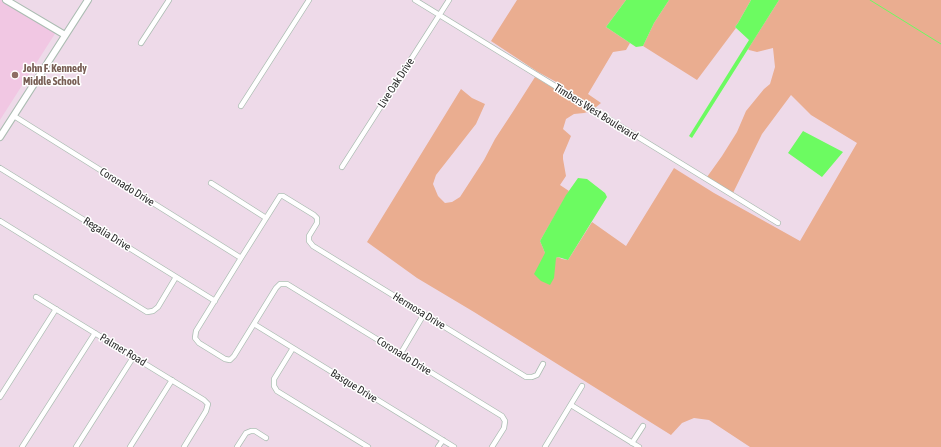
<!DOCTYPE html>
<html>
<head>
<meta charset="utf-8">
<style>
	body { margin:0 }
	canvas { display:block; background:#eedae9 }
</style>
</head>
<body>
<canvas width="941" height="447"></canvas>
<script>
const ctx = document.querySelector('canvas').getContext('2d');
ctx.lineJoin = 'round';
function paint(path, color) { ctx.fillStyle = color; ctx.fill(path, 'evenodd'); }
const shape = rows => new Path2D(rows.map(r => 'M' + r).join(''));
function trace(path, color, width, dash) { ctx.strokeStyle = color; ctx.lineWidth = width; ctx.lineCap = dash ? 'butt' : 'round'; ctx.setLineDash(dash || []); ctx.stroke(path); }
function drawText(font, color, halo, rows, align = 'center') {
  ctx.font = font + ' "Asap Condensed",sans-serif'; ctx.lineWidth = 3; ctx.setLineDash([]); ctx.textBaseline = 'middle'; ctx.strokeStyle = halo; ctx.fillStyle = color; for (const [text, x, y, turn = 0] of rows) {
    ctx.save(); ctx.translate(x, y); ctx.rotate((+turn || 0) * Math.PI / 180); ctx.textAlign = isNaN(turn) ? turn : align; if (halo) ctx.strokeText(text, 0, 0); ctx.fillText(text, 0, 0); ctx.restore();
  }
}
const education = shape([
	[0,0,10,0,58,29,0,120]
]);
const green = shape([
	[517,0,626,0,606,27,630,43,626,50,613,52,588,94,601,103,595,108,575,96,560,84,538,72,491,41],
	[669,0,751,0,738,23,735,27,736,28,697,80,643,46,654,23],
	[779,0,941,0,941,447,750,447,709,420,694,418,682,423,671,435,474,312,417,278,367,242,461,89,472,98,485,104,476,124,436,175,433,184,438,196,445,203,452,202,460,197,484,160,495,139,514,110,535,77,591,111,584,113,574,114,566,119,563,129,571,136,563,155,563,159,566,176,560,185,569,191,540,241,543,248,545,253,556,258,558,257,562,259,568,260,592,222,626,246,674,168,714,193,800,241,857,143,811,115,791,95,762,134,733,193,707,177,722,156,737,132,746,111,764,89,770,84,775,67,773,48,757,52,749,50,748,49]
]);
const water = shape([
	[626,0,669,0,654,23,643,46,636,47,606,27],
	[751,0,779,0,692,138,689,136,749,40,735,27,738,23],
	[803,131,843,152,822,177,788,153],
	[578,178,587,179,605,193,607,197,568,260,558,257,556,258,554,278,550,285,541,281,534,274,545,253,543,248,540,241,566,195]
]);
const stream = shape([
	[870,0,941,44]
]);
const street = shape([
	[415,0,778,223],
	[141,43,169,0],
	[241,106,309,0],
	[14,116,241,258],
	[342,167,449,0],
	[0,168,215,301],
	[211,183,266,218],
	[0,221,147,312,153,311,158,307,176,277],
	[36,297,204,400,208,404,206,411,184,447],
	[254,324,454,447],
	[293,348,274,379,274,386,277,391,368,447],
	[401,353,424,314],
	[0,397,56,309],
	[571,405,639,447],
	[632,443,643,426],
	[22,447,95,333],
	[76,447,134,356],
	[130,447,172,380],
	[237,447,246,433,251,431,255,431,266,438],
	[438,447,443,440],
	[492,447,504,428,505,421,502,416,287,284,280,284,276,288,234,356,230,360,225,359,199,343,195,338,196,331,241,258,280,196,283,196,314,215,317,218,317,223,309,236,309,241,313,246,526,377,532,377,537,375,543,364],
	[545,447,582,386]
]);
const secondary = shape([
	[6,0,65,35],
	[0,137,88,0]
]);
const markers = [
	[15,75,4,"#8d6e63"]
];
const educationNames = [
	["John F. Kennedy",23,69],
	["Middle School",23,82]
];
const streetNames = [
	["Live Oak Drive",396,83,-57],
	["Timbers West Boulevard",596,112,32],
	["Coronado Drive",127,187,32],
	["Regalia Drive",107,234,32],
	["Hermosa Drive",419,311,32],
	["Palmer Road",123,350,31],
	["Coronado Drive",404,356,32],
	["Basque Drive",354,386,32]
];
paint(education, '#f1c7e3');
paint(green, '#eaad90');
paint(water, '#6cfb61');
trace(stream, '#6cfb61', 1);
trace(street, '#abbcb2', 6);
trace(secondary, '#abbcb2', 8);
trace(street, '#fff', 4.5);
trace(secondary, '#fff', 6);
for (const [x, y, r, color] of markers) { const dot = new Path2D(); dot.arc(x, y, r, 0, 2 * Math.PI); ctx.fillStyle = color; ctx.fill(dot); trace(dot, '#fff', 1.5); }
drawText('bold 11px', '#785e54', '#fff', educationNames, 'left');
drawText('11px', '#2a2a2a', '#fff', streetNames);
</script>
</body>
</html>
